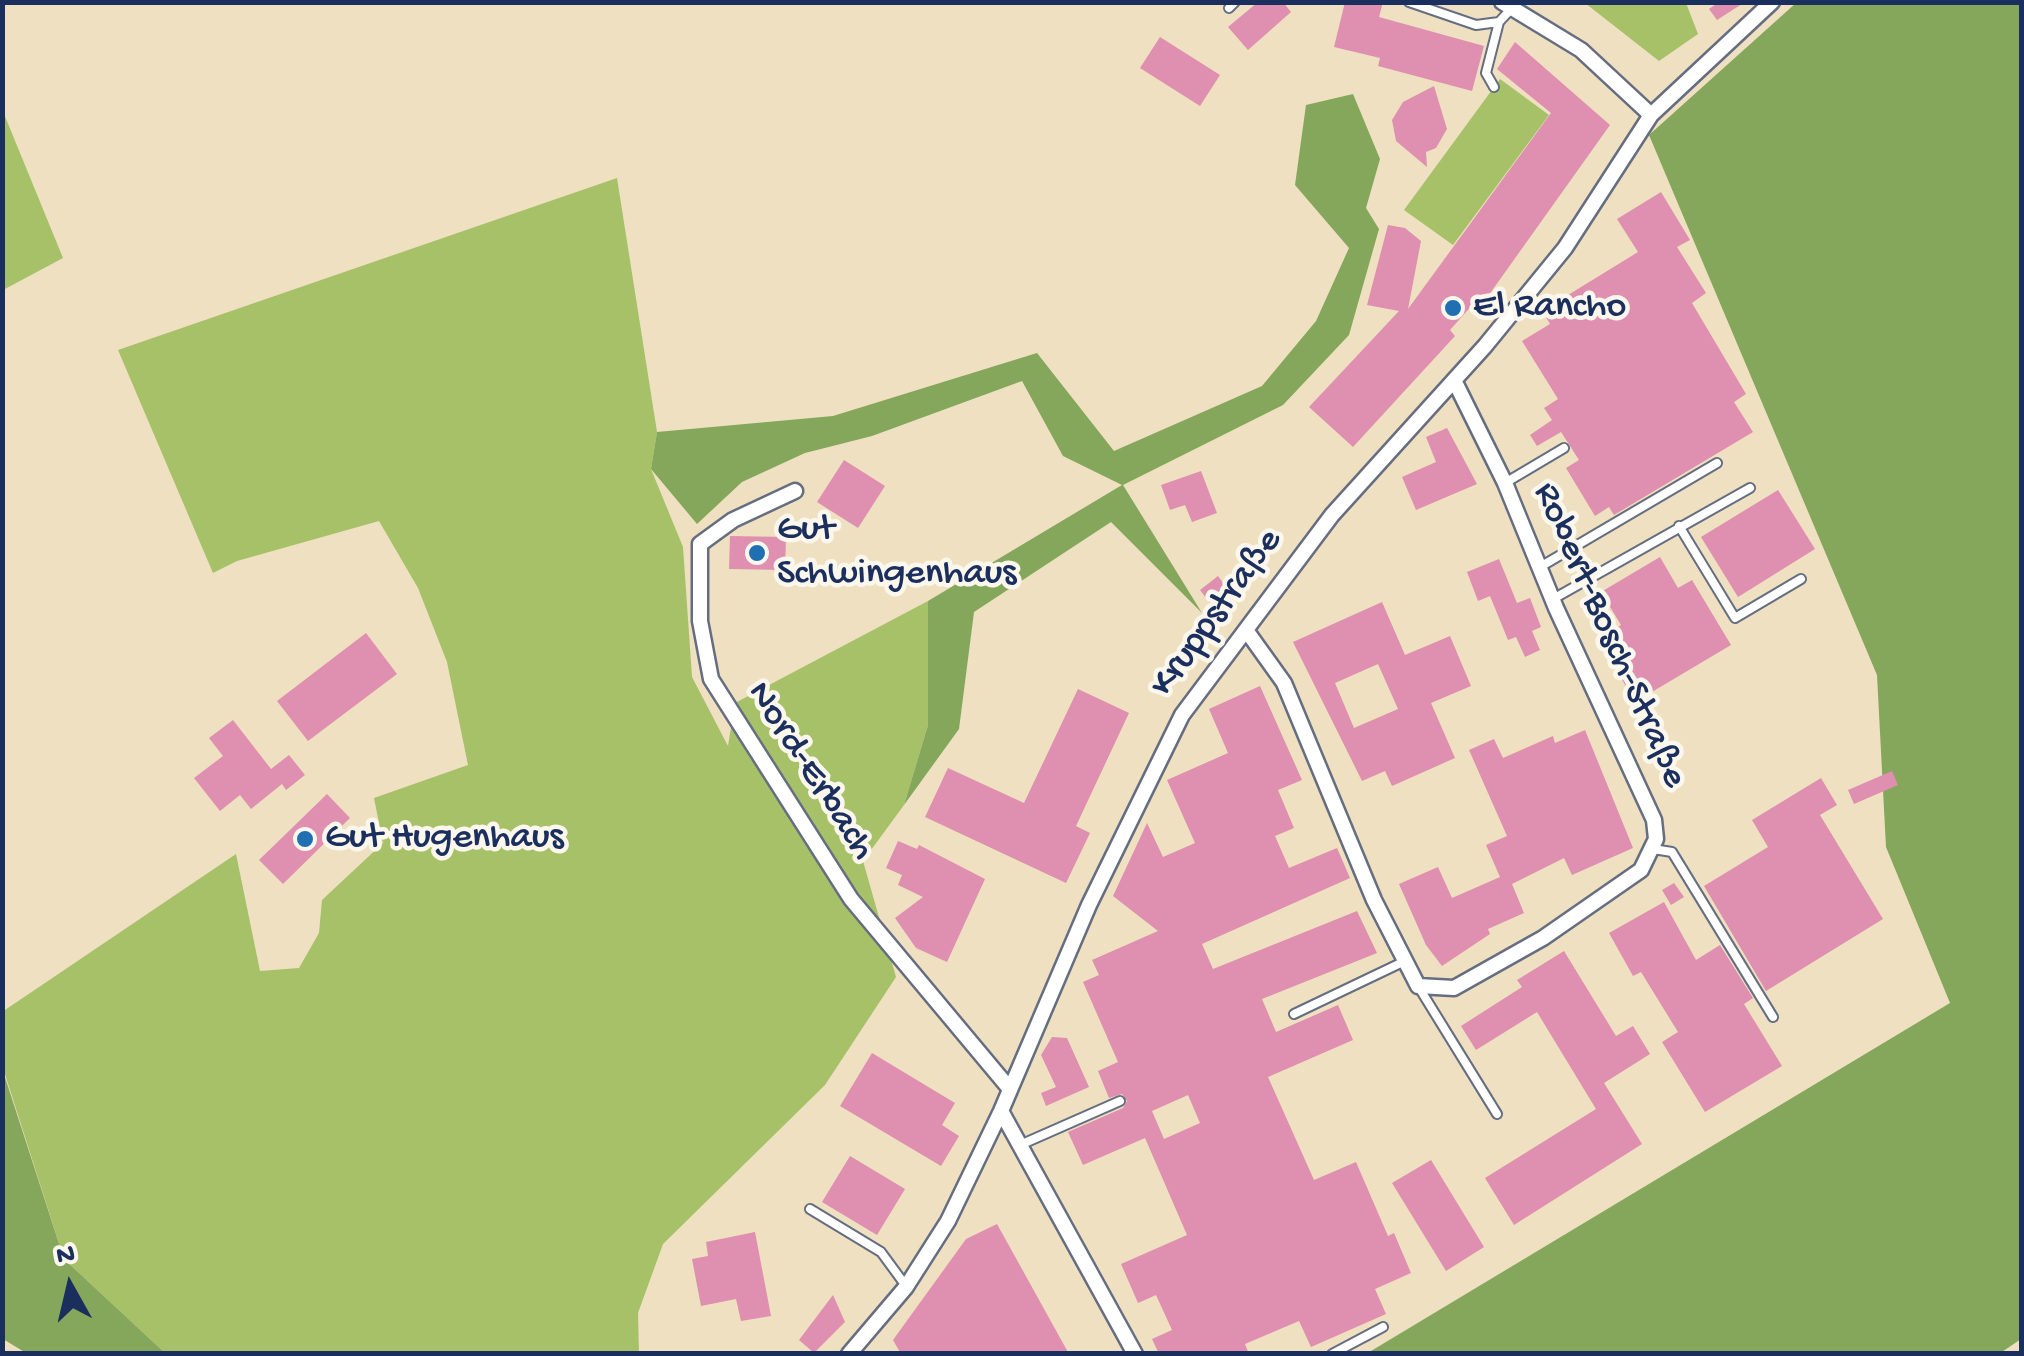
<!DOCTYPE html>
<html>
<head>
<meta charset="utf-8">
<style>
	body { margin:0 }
	#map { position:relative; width:2024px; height:1356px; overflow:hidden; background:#eee0c0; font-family:"Gochi Hand",sans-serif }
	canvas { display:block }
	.frame { position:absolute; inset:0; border:5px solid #1b2f5e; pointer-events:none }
	.north { position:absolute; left:20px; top:1236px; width:100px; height:100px; -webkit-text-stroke:8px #fbf7ec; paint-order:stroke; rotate:352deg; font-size:28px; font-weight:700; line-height:40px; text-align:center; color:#1b2f5e }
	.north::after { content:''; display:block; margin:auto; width:35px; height:45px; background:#1b2f5e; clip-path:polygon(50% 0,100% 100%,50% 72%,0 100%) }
</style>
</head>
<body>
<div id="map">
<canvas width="2024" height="1356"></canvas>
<div class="frame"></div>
<div class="north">N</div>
</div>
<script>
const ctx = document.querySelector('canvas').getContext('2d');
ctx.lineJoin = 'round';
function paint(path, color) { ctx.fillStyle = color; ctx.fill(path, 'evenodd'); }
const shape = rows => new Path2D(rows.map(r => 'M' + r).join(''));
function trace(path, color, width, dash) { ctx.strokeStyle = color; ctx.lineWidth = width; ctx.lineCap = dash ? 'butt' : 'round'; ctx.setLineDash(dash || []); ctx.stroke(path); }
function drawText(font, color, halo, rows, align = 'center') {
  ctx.font = font + ' "Gochi Hand",sans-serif'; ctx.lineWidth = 9; ctx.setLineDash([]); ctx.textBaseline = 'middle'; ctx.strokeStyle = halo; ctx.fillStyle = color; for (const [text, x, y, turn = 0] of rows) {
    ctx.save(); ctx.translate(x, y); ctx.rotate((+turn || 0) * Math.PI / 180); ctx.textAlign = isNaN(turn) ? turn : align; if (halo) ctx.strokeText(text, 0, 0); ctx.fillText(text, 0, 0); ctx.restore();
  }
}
const green = shape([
	[1585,3,1686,3,1698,34,1659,61],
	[1500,79,1549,115,1453,245,1404,210],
	[2,109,63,258,3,290,2,290],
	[617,178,657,432,651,469,683,547,692,677,728,746,735,703,928,601,928,725,904,805,863,861,896,977,825,1085,663,1244,638,1313,639,1353,165,1353,64,1259,3,1068,2,1012,236,854,260,971,299,968,319,933,322,900,383,843,374,798,468,765,447,662,418,588,379,521,237,561,213,573,118,350]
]);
const forest = shape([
	[1796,3,2021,3,2021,1339,1999,1354,1366,1354,1950,1003,1886,847,1877,675,1649,135],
	[1353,94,1380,159,1366,208,1379,229,1349,335,1283,405,1123,485,1202,613,1111,522,974,612,959,729,904,805,928,725,928,601,1122,485,1063,456,1022,381,872,436,805,453,742,482,697,524,651,469,657,432,833,416,1037,353,1114,451,1262,386,1316,321,1349,248,1295,185,1306,105],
	[2,1068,64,1259,165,1353,26,1353,3,1339]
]);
const building = shape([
	[1258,2,1283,2,1291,12,1248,50,1228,27],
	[1345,2,1383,2,1379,17,1484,46,1472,91,1378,66,1380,58,1334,47],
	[1719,2,1745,2,1717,20,1709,9],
	[1160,37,1220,75,1200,106,1140,68],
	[1515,42,1610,125,1481,306,1475,302,1450,330,1455,336,1353,447,1309,407,1399,311,1367,305,1388,225,1405,228,1421,241,1408,309,1551,113,1497,69],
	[1434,86,1447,129,1436,148,1426,152,1427,167,1396,141,1392,120,1403,102],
	[1661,192,1690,240,1677,247,1706,293,1692,303,1746,394,1734,402,1753,432,1614,515,1609,507,1595,516,1566,468,1579,460,1561,432,1537,446,1530,435,1552,420,1544,408,1558,399,1522,341,1550,324,1542,311,1638,252,1617,219],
	[1447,428,1477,484,1416,510,1402,477,1436,462,1426,437],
	[844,460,885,486,858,528,817,502],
	[1201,471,1217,513,1192,522,1185,505,1170,510,1161,485],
	[1778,490,1815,549,1738,597,1701,537],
	[730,536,786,537,785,570,729,569],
	[1660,557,1678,588,1692,580,1731,645,1635,702,1598,638,1621,625,1601,592],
	[1499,559,1517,603,1530,598,1541,627,1532,631,1540,650,1525,657,1516,637,1508,640,1490,596,1478,601,1467,572],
	[1218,576,1235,599,1217,613,1200,590],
	[1382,602,1405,655,1450,636,1471,686,1431,703,1455,758,1392,786,1385,771,1362,781,1293,642],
	[1378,664,1398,709,1354,728,1335,683],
	[366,633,397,674,308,741,277,701],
	[1260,686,1302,780,1278,790,1294,828,1275,836,1289,868,1337,848,1350,878,1202,944,1213,969,1357,911,1377,953,1262,999,1276,1032,1338,1005,1353,1040,1268,1077,1314,1180,1356,1162,1388,1236,1394,1233,1411,1273,1375,1289,1386,1314,1311,1347,1299,1321,1245,1344,1249,1354,1159,1354,1152,1339,1172,1330,1156,1295,1138,1303,1121,1264,1187,1235,1145,1138,1083,1165,1068,1132,1123,1108,1127,1101,1122,1094,1109,1098,1098,1071,1118,1062,1083,982,1099,975,1092,960,1158,931,1113,896,1147,823,1163,857,1195,843,1167,780,1228,753,1209,709],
	[1188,1095,1200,1123,1164,1139,1152,1111],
	[1078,689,1129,713,1076,826,1090,833,1066,883,925,817,948,768,1024,803],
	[233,720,271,769,289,755,305,775,286,790,282,784,251,809,240,795,220,811,194,778,223,756,209,738],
	[1585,730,1633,848,1572,875,1564,858,1512,884,1524,913,1488,929,1490,934,1442,966,1426,945,1399,884,1438,867,1452,898,1500,877,1486,845,1507,836,1469,750,1494,739,1503,758,1553,736,1555,743],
	[1892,771,1898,785,1854,804,1848,790],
	[1821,778,1837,805,1820,815,1883,919,1766,991,1704,886,1768,847,1752,820],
	[327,794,350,818,283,884,259,860],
	[898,841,917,849,919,845,985,879,947,962,916,948,895,918,923,897,898,885,902,875,886,868],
	[1674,883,1684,897,1671,905,1662,890],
	[1664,902,1696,960,1720,945,1753,998,1744,1004,1782,1066,1705,1112,1662,1042,1678,1032,1641,972,1633,976,1609,933],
	[1564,951,1616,1036,1633,1026,1650,1054,1604,1083,1642,1144,1514,1225,1485,1178,1596,1109,1537,1012,1476,1050,1461,1026,1522,987,1517,980],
	[1052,1037,1067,1038,1089,1087,1046,1106,1041,1093,1056,1087,1041,1055],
	[872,1053,955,1103,942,1125,959,1136,941,1166,840,1106],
	[850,1156,905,1189,877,1235,822,1202],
	[1431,1160,1484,1247,1446,1271,1392,1183],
	[997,1224,1069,1354,901,1354,893,1340,966,1239],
	[755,1232,771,1316,741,1321,736,1299,701,1306,692,1259,708,1256,706,1242],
	[833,1295,845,1322,814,1353,799,1340]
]);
const service = shape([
	[1409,2,1476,25,1499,22,1513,7],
	[1229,8,1235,2],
	[1494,87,1486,73,1499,22],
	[1505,483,1564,448],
	[1679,526,1735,618,1801,579],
	[1540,567,1717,463],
	[1553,599,1750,488],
	[1653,849,1672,852,1773,1017],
	[1418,986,1497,1114],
	[1294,1014,1405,961],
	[1020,1145,1120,1101],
	[810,1209,881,1252,906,1286],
	[1332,1354,1383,1327]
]);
const minor = shape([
	[1502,2,1581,50,1651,115],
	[795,491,733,520,700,544,700,621,711,679,851,899,1009,1088],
	[1246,630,1284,683,1374,900,1418,986,1454,988,1543,938,1641,870,1656,839,1654,820,1556,608,1505,483,1454,380],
	[1001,1111,1135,1354],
	[849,1354,906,1287,948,1221,1001,1111,1089,905,1182,715,1332,515,1485,346,1565,248,1651,115,1772,2]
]);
const markers = [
	[1453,308,10,"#1f6fb2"],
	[757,553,10,"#1f6fb2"],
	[305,839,10,"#1f6fb2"]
];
const poiNames = [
	["El Rancho",1473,308],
	["Gut",777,531],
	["Schwingenhaus",777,575],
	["Gut Hugenhaus",325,839]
];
const streetNames = [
	["Kruppstraße",1218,614,-54],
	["Robert-Bosch-Straße",1608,636,66],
	["Nord-Erbach",809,772,57]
];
paint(green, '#a6c168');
paint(forest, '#84a75c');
paint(building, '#df8faf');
trace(service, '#656d80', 12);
trace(minor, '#656d80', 19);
trace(service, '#fff', 8);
trace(minor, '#fff', 14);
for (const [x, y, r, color] of markers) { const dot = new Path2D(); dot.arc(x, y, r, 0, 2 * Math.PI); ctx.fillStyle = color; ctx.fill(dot); trace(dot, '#fbf7ec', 4); }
drawText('38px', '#1b2f5e', '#fbf7ec', poiNames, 'left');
drawText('38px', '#1b2f5e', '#fbf7ec', streetNames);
</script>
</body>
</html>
